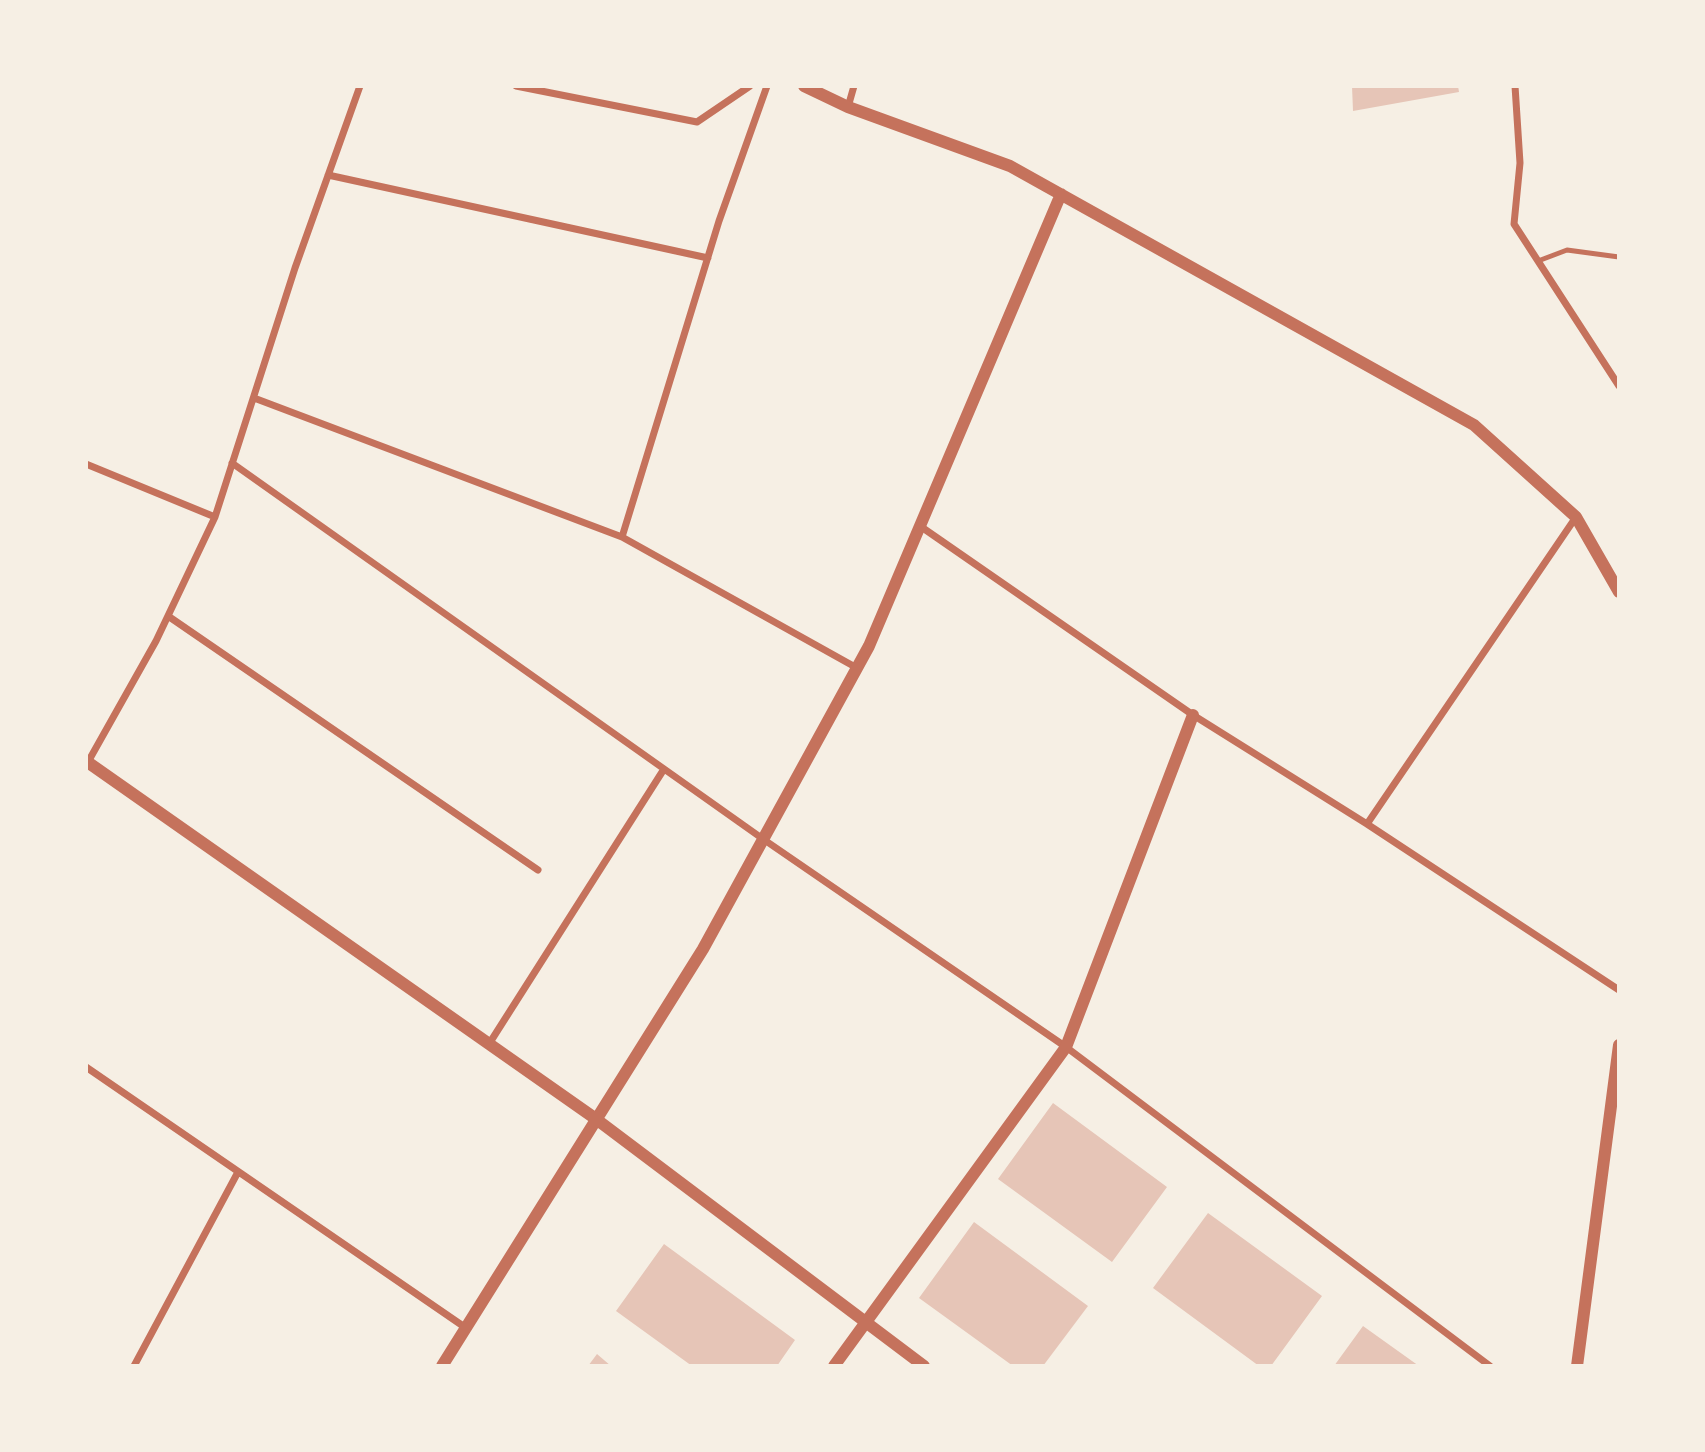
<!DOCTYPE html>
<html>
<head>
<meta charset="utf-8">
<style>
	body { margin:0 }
	#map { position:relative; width:1705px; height:1452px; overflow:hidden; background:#f6efe4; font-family:"Alegreya Sans",sans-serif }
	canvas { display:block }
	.frame { position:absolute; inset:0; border:88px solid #f6efe4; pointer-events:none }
</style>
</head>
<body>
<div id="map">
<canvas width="1705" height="1452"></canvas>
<div class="frame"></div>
</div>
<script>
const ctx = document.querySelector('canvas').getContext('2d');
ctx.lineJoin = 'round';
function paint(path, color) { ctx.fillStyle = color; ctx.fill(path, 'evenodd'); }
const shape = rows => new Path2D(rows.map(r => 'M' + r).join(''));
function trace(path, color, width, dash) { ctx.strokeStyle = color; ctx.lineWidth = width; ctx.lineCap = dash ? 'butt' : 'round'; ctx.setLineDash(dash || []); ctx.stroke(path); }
const building = shape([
	[1352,86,1458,86,1459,92,1353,111],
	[1053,1103,1167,1187,1112,1262,998,1179],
	[1208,1213,1322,1296,1271,1366,1259,1366,1153,1288],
	[974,1222,1088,1306,1043,1366,1013,1366,919,1298],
	[664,1244,795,1340,777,1366,692,1366,616,1311],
	[1363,1326,1419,1366,1334,1366],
	[597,1354,611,1366,588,1366]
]);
const service = shape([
	[1538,261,1567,250,1619,257]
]);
const minor = shape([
	[516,86,697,122,750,86],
	[1515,86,1520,163,1514,224,1619,386],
	[848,107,854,86],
	[328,175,708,258],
	[254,398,622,537,857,668],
	[232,463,763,839,1066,1047,1490,1366],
	[86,464,215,517,295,268,360,86],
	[920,526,1193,715,1367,824,1619,990],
	[622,537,719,221,767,86],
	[168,616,538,870],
	[88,762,156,641,215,517],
	[1367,824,1576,517],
	[489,1044,664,769],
	[86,1067,466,1328],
	[134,1366,238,1172]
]);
const tertiary = shape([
	[804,86,848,107,1010,166,1474,425,1576,517,1619,592],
	[86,761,596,1119,924,1366],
	[442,1366,703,949,869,646,1061,194],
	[834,1366,1066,1047,1193,715],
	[1577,1366,1619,1045]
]);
paint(building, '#e6c5b7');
trace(service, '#c5725c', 5);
trace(minor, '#c5725c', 7);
trace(tertiary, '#c5725c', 12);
</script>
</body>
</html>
